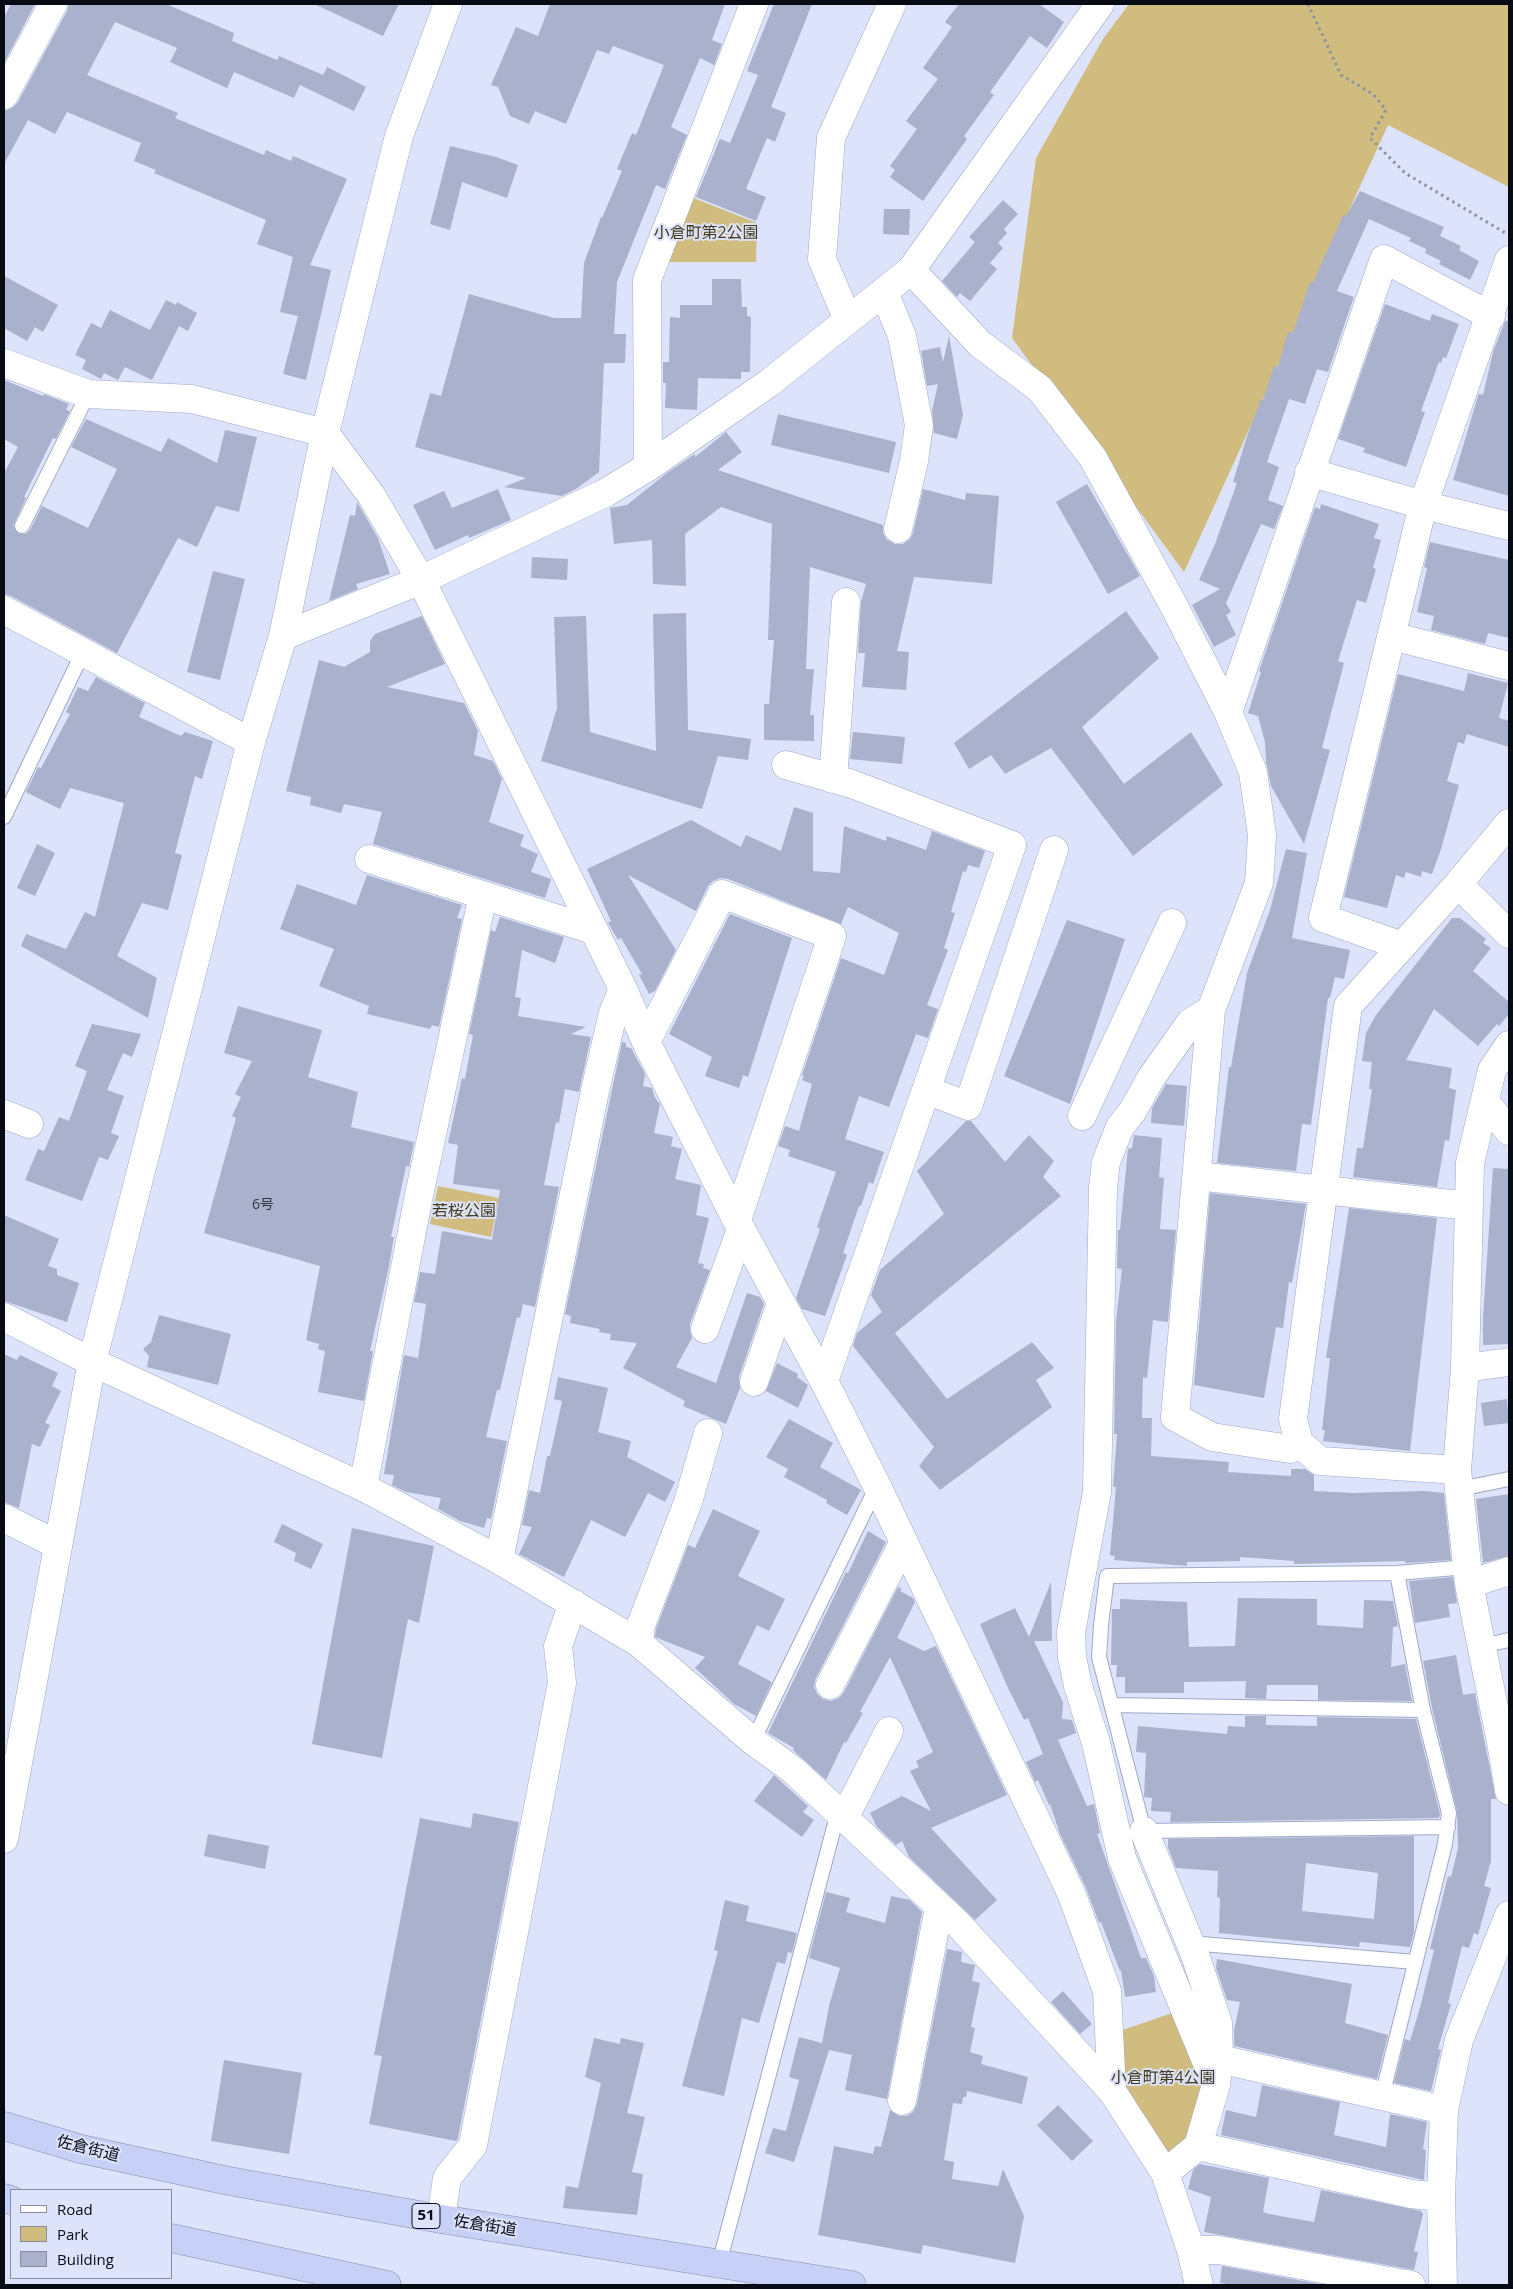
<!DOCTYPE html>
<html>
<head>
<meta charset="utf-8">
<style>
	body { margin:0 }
	#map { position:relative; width:1513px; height:2289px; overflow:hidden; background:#dce3fa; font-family:"Open Sans",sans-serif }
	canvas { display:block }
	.frame { position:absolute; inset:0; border:5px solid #090b14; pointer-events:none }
	.legend { position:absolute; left:10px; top:2189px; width:162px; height:90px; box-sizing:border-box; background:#dce3fa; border:1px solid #888d9e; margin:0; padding:6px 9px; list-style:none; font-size:15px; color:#090b14 }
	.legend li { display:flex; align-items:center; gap:10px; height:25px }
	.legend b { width:25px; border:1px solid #888d9e }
</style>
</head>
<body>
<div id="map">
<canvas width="1513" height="2289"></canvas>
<div class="frame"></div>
<ul class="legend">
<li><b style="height:6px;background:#fff"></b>Road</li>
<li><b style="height:14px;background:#cfbc7e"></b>Park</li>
<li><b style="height:14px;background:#a9b1cd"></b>Building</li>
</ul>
</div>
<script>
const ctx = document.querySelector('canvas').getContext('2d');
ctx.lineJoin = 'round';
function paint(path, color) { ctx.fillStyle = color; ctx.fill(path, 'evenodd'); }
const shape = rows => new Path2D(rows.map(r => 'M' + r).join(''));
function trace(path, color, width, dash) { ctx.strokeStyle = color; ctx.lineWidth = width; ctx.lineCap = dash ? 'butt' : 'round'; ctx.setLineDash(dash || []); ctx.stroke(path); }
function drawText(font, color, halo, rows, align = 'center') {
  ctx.font = font + ' "Open Sans","Noto Sans JP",sans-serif'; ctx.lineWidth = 4; ctx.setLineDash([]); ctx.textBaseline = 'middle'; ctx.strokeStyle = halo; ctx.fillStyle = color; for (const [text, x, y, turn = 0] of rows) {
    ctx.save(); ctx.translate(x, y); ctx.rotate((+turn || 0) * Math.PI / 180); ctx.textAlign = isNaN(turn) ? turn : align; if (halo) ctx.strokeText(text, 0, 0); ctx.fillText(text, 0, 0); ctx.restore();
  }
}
const green = shape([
	[1129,4,1509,4,1509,187,1388,125,1184,572,1012,338,1036,158,1103,39],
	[691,197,757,223,756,262,664,262],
	[438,1186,499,1198,491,1237,430,1224],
	[1178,2011,1210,2087,1195,2145,1166,2163,1123,2087,1120,2031]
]);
const building = shape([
	[11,4,35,4,4,63,4,17],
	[69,4,166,4,234,33,232,41,277,60,279,56,323,75,327,67,366,87,354,111,300,85,294,98,234,72,227,88,170,62,177,48,115,22,87,75,178,113,175,118,264,155,266,150,291,161,293,156,347,179,310,265,331,270,306,380,283,374,298,316,280,312,293,257,257,244,266,220,154,173,156,170,134,161,141,143,67,112,55,134,28,120,4,164,4,111,12,108,18,102,67,11],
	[314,4,399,4,383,36],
	[550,4,725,4,712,40,722,44,714,65,700,58,671,127,687,135,665,189,656,185,617,282,614,334,626,334,625,363,604,363,599,472,576,489,562,496,504,487,526,478,415,447,430,393,441,396,469,294,554,318,581,318,584,263,601,217,602,218,622,171,617,169,632,133,636,135,664,65,613,46,609,54,597,50,566,124,535,111,529,124,510,116,498,87,491,85,516,27,538,36],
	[774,4,812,4,771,107,786,113,775,142,767,138,746,189,766,197,756,221,696,197,720,139,730,143,758,75,747,71],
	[959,4,1039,4,1064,22,1047,48,1030,36,990,92,994,95,964,136,967,139,923,201,890,177,895,170,890,166,917,129,906,121,938,79,923,68,952,27,945,22],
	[450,146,496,157,518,165,507,198,462,182,450,230,430,224],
	[1360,191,1444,227,1440,236,1461,246,1459,250,1479,261,1470,280,1439,264,1441,261,1425,253,1426,249,1409,241,1411,238,1369,219,1337,291,1354,297,1328,372,1317,369,1305,404,1289,399,1267,462,1279,467,1268,500,1283,506,1274,529,1261,524,1226,603,1231,612,1226,615,1236,635,1214,647,1192,605,1220,589,1199,580,1215,544,1237,483,1233,482,1247,436,1261,400,1263,400,1274,366,1278,367,1288,332,1293,333,1310,282,1313,283,1343,215,1346,216],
	[1003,200,1018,214,1004,229,1007,233,998,243,1003,248,990,263,997,269,970,301,960,293,957,297,942,281,975,242,969,237],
	[884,209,910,209,909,235,883,234],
	[4,276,58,305,43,332,35,327,27,341,4,328],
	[712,279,741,279,742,307,747,307,747,316,751,317,750,372,741,372,741,379,698,378,697,410,665,408,666,383,663,383,663,362,669,362,670,317,680,318,680,305,712,305],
	[166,300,176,305,177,302,197,313,188,331,179,326,152,380,125,367,118,380,104,373,101,379,82,369,86,360,75,355,91,323,101,328,110,310,150,330],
	[1385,304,1430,321,1432,314,1459,324,1446,358,1443,357,1441,363,1439,362,1421,411,1425,412,1406,467,1363,452,1365,448,1338,439],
	[1505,321,1509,321,1509,496,1453,480,1478,396,1479,394,1483,395,1493,352],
	[949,336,963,415,957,439,934,433,932,411,938,384,927,386,921,351,940,347,943,362],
	[4,380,43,396,44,394,69,404,66,410,70,411,56,439,53,438,24,497,26,498,13,526,19,534,26,534,30,530,42,506,88,528,117,469,71,447,86,419,161,452,168,438,217,463,225,430,257,437,239,512,216,506,197,547,178,538,117,653,11,596,4,594,4,473,18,447,4,439],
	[778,414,896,442,889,473,771,445],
	[726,432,742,452,718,470,883,525,883,533,887,540,895,544,903,544,910,539,913,533,923,489,965,500,966,493,999,496,992,584,914,577,897,651,909,652,906,690,862,687,865,653,858,653,861,602,866,584,810,567,806,669,814,669,810,715,814,715,814,741,764,740,764,704,769,704,774,640,768,640,772,524,721,507,685,534,686,586,653,584,652,540,614,544,610,508,627,505,668,472,695,454,695,457],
	[1087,484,1140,576,1108,594,1056,502],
	[498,489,511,520,469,538,468,535,435,550,413,505,444,491,452,508],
	[357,502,378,538,390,574,356,584,358,589,329,601,350,515,355,516],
	[1321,504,1379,524,1374,538,1381,540,1373,568,1376,569,1366,603,1357,600,1338,661,1344,663,1322,748,1330,750,1304,844,1271,786,1266,762,1265,742,1258,716,1248,713,1261,672,1259,671,1315,507,1320,509],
	[1430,542,1509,560,1509,638,1488,633,1485,644,1431,630,1434,616,1417,612,1427,568,1424,567],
	[532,557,568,559,567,580,531,578],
	[213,571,245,579,220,680,187,672],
	[1126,611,1159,658,1082,727,1124,784,1191,732,1223,785,1133,856,1051,748,1005,774,991,755,969,769,954,743],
	[686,613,688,730,751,739,748,760,718,756,702,809,541,761,557,708,554,617,586,616,590,732,656,751,653,614],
	[422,616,445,664,387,687,464,703,478,731,474,755,493,761,502,779,489,822,524,835,520,846,538,854,531,872,551,879,545,898,373,844,382,812,344,804,341,813,310,805,311,797,286,791,319,660,344,667,370,652,370,641,375,634],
	[1468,673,1508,683,1499,718,1509,721,1509,747,1467,734,1464,744,1458,742,1447,781,1459,785,1441,849,1432,874,1422,871,1421,877,1406,872,1404,878,1396,875,1387,908,1344,897,1398,674,1464,691],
	[96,677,145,703,139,717,181,736,185,732,213,741,202,779,195,776,175,853,182,855,168,910,142,903,117,956,157,978,148,1018,21,946,26,934,66,949,85,912,95,917,124,803,70,788,60,809,26,792,38,767,41,768,70,714,66,712,78,687,88,691],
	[853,732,905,737,902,764,850,759],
	[794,807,813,813,813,871,840,873,844,826,886,841,887,836,926,850,932,831,985,851,979,868,968,865,966,872,963,871,951,912,955,913,944,948,948,950,927,1005,938,1009,928,1038,916,1034,889,1107,859,1096,845,1139,884,1152,873,1184,869,1182,861,1206,859,1206,843,1253,847,1255,825,1316,802,1309,796,1298,820,1229,817,1227,836,1172,788,1156,790,1150,778,1146,785,1126,799,1131,812,1084,802,1080,804,1076,802,1075,841,958,884,975,899,933,848,907,841,924,728,879,721,878,713,881,708,886,696,911,628,875,676,950,655,991,649,994,639,975,642,974,621,938,618,940,608,923,611,921,587,869,691,820,741,847,746,835,781,851],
	[37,844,55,853,35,896,17,888],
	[1286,849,1307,853,1292,938,1350,950,1344,979,1335,977,1330,998,1328,998,1311,1125,1302,1124,1296,1171,1217,1163,1229,1067,1231,1067,1247,973,1270,910],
	[367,875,462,905,457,918,462,919,439,1027,432,1025,430,1029,367,1014,369,1006,319,986,334,949,280,929,297,884,356,905],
	[730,914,792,938,748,1077,743,1075,739,1088,705,1076,712,1057,669,1034],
	[500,917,564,937,555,963,522,950,515,997,521,998,518,1016,586,1027,571,1034,591,1037,579,1092,565,1089,559,1123,556,1122,544,1185,559,1187,535,1307,523,1304,520,1318,517,1317,500,1390,497,1390,486,1437,507,1441,491,1519,487,1518,484,1528,460,1521,438,1509,441,1498,406,1492,392,1485,394,1475,384,1474,404,1355,418,1358,426,1304,414,1302,420,1272,435,1274,442,1231,492,1240,500,1190,453,1184,458,1145,448,1143,462,1078,465,1079,473,1035,469,1034,491,930,495,932],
	[1452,918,1460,918,1486,939,1483,943,1491,948,1473,971,1509,1002,1509,1014,1499,1026,1497,1024,1478,1046,1434,1009,1406,1060,1452,1068,1449,1088,1456,1090,1453,1113,1449,1141,1445,1140,1437,1187,1353,1177,1357,1148,1363,1148,1372,1089,1369,1089,1372,1062,1362,1061,1366,1033,1376,1015],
	[1067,920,1125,939,1070,1104,1004,1076],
	[238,1006,322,1030,308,1077,358,1092,351,1127,414,1142,409,1167,406,1166,391,1237,394,1237,389,1266,370,1351,373,1351,364,1401,318,1392,325,1351,318,1349,319,1344,306,1340,320,1266,204,1233,236,1118,232,1116,241,1097,235,1094,252,1061,224,1053],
	[92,1024,141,1034,132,1057,123,1053,107,1090,124,1096,111,1133,119,1136,108,1160,99,1157,82,1201,25,1180,38,1149,44,1151,59,1117,69,1121,87,1071,75,1066],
	[622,1042,626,1043,626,1047,631,1048,645,1074,643,1086,652,1088,655,1098,660,1104,654,1133,673,1137,671,1146,682,1149,675,1179,701,1185,696,1215,709,1218,698,1263,704,1264,703,1268,710,1270,690,1324,690,1331,692,1338,676,1367,716,1383,747,1293,760,1297,764,1304,739,1377,740,1388,726,1424,683,1406,685,1401,623,1368,637,1343,610,1340,611,1334,599,1332,600,1329,570,1323,571,1316,565,1314],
	[1166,1084,1187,1086,1184,1126,1151,1123,1152,1108],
	[966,1121,971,1121,1005,1162,1029,1135,1054,1161,1043,1177,1061,1196,895,1333,947,1399,1032,1342,1054,1368,1036,1380,1052,1407,940,1490,919,1466,934,1447,853,1346,857,1333,882,1312,871,1295,880,1270,944,1214,917,1171],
	[1134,1135,1162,1138,1159,1177,1164,1178,1160,1229,1176,1230,1168,1322,1153,1320,1147,1378,1143,1377,1142,1418,1152,1418,1151,1456,1229,1462,1228,1472,1291,1476,1291,1469,1305,1469,1314,1475,1314,1491,1354,1493,1424,1491,1444,1493,1451,1560,1406,1563,1405,1561,1294,1564,1294,1561,1240,1557,1240,1561,1187,1562,1187,1566,1114,1560,1115,1556,1110,1555,1116,1487,1113,1487,1117,1434,1114,1434,1116,1321,1122,1269,1117,1268,1118,1234,1118,1230,1120,1230,1128,1149,1132,1148],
	[1493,1168,1509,1169,1509,1344,1483,1345,1483,1318],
	[1210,1193,1306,1204,1292,1283,1289,1282,1283,1328,1276,1327,1264,1398,1194,1385],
	[1349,1208,1437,1218,1410,1451,1323,1441,1325,1430,1322,1430,1330,1358,1326,1358],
	[4,1215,59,1239,48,1266,57,1269,57,1275,79,1283,67,1322,4,1301],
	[159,1315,231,1334,218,1385,147,1367,149,1356,143,1349,151,1342],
	[4,1354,17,1360,20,1355,58,1373,52,1386,61,1391,45,1423,50,1425,40,1447,32,1444,19,1508,4,1502],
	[777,1363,798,1374,797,1377,808,1385,798,1408,766,1391],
	[558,1377,608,1388,598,1432,631,1441,627,1457,675,1482,665,1502,648,1493,625,1537,591,1520,564,1577,519,1554,532,1527,522,1525,529,1490,540,1493,547,1456,550,1456,562,1401,554,1399],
	[1507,1399,1509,1423,1484,1426,1481,1403],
	[789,1419,833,1443,820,1467,861,1490,847,1515,826,1503,827,1500,784,1477,788,1469,766,1457],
	[1509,1494,1509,1556,1483,1563,1476,1499],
	[713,1509,760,1531,738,1576,785,1599,769,1631,757,1625,738,1664,772,1682,756,1716,734,1704,695,1668,705,1657,655,1637,656,1629,688,1545,695,1548],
	[282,1524,323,1544,311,1569,294,1561,296,1553,274,1542],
	[352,1528,434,1546,419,1623,408,1619,382,1758,312,1744],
	[868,1531,886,1542,816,1678,814,1686,817,1694,823,1699,831,1701,839,1698,844,1692,898,1587,902,1589,900,1591,913,1598,915,1602,897,1638,924,1651,936,1646,1007,1795,931,1828,997,1900,975,1920,909,1857,902,1841,896,1845,877,1827,870,1813,902,1796,931,1811,910,1771,919,1767,916,1761,933,1752,890,1657,860,1712,863,1713,846,1743,844,1742,826,1780,793,1750,794,1748,768,1733,846,1572,848,1573],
	[1453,1577,1457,1603,1448,1604,1450,1617,1415,1623,1409,1581],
	[1051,1582,1052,1641,1034,1641,1063,1702,1062,1719,1072,1720,1076,1733,1058,1740,1087,1806,1094,1804,1100,1833,1097,1834,1141,1958,1146,1958,1154,1976,1156,1992,1125,1997,1121,1970,1120,1971,1101,1922,1099,1923,1086,1888,1060,1834,1050,1804,1049,1805,1038,1780,1035,1782,1026,1762,1043,1754,1028,1718,1024,1720,1008,1688,980,1624,1015,1608,1029,1637],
	[1238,1598,1317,1599,1317,1625,1363,1628,1364,1600,1393,1601,1398,1626,1393,1627,1391,1667,1405,1664,1412,1701,1318,1700,1318,1685,1267,1685,1266,1699,1245,1698,1246,1681,1184,1682,1184,1693,1125,1693,1125,1677,1116,1677,1117,1665,1111,1665,1112,1609,1120,1609,1120,1599,1187,1602,1189,1647,1235,1646],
	[1456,1655,1463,1695,1475,1693,1496,1799,1491,1799,1491,1861,1484,1886,1491,1888,1478,1935,1474,1933,1469,1948,1462,1946,1448,2003,1451,2004,1438,2049,1441,2050,1431,2091,1394,2083,1405,2039,1410,2041,1421,2004,1434,1950,1430,1949,1448,1876,1451,1877,1458,1848,1457,1811,1432,1708,1423,1661],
	[1245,1716,1266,1716,1266,1725,1317,1726,1317,1717,1416,1719,1440,1814,1439,1818,1170,1822,1171,1812,1151,1811,1152,1798,1144,1797,1146,1753,1136,1752,1138,1726,1227,1734,1228,1726,1245,1727],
	[774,1775,808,1806,803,1812,814,1820,802,1837,754,1801],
	[473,1813,519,1822,458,2138,456,2141,369,2124,382,2056,374,2055,420,1818,471,1828],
	[208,1834,269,1846,265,1869,204,1856],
	[1414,1836,1414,1932,1410,1947,1360,1942,1359,1947,1219,1933,1220,1898,1217,1897,1218,1871,1176,1868,1168,1848,1168,1839],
	[1306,1863,1378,1873,1374,1919,1302,1911],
	[826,1892,850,1898,846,1912,885,1923,891,1896,910,1900,922,1912,887,2099,845,2090,852,2055,829,2050,794,2162,765,2153,773,2128,786,2131,799,2080,789,2077,799,2037,822,2043,829,2006,840,1968,809,1958],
	[725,1900,749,1906,746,1921,797,1933,792,1953,788,1952,785,1964,777,1962,759,2023,742,2018,724,2096,682,2086,718,1951,714,1950],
	[947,1949,962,1952,961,1962,975,1965,972,1981,980,1983,971,2027,975,2028,970,2052,983,2056,981,2064,1028,2077,1022,2104,967,2091,966,2097,963,2097,962,2104,953,2103,944,2160,954,2162,952,2179,998,2186,1003,2169,1024,2216,1015,2263,923,2245,921,2254,818,2235,834,2146,873,2154,875,2146,881,2147,890,2110,899,2116,907,2116,913,2112,917,2104],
	[1217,1959,1352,1984,1345,2023,1388,2035,1377,2079,1234,2046,1234,2030,1240,2002,1227,2000,1216,1968],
	[1063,1991,1092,2024,1080,2034,1051,2002],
	[594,2038,620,2044,621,2038,644,2043,627,2113,645,2117,632,2172,643,2174,637,2215,563,2208,566,2186,578,2188,601,2083,585,2077],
	[224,2060,302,2073,289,2154,211,2141],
	[1262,2085,1340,2102,1334,2135,1386,2147,1390,2114,1427,2122,1423,2149,1426,2150,1424,2180,1221,2135,1226,2110,1256,2117],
	[1058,2105,1093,2141,1072,2161,1037,2125],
	[1200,2164,1269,2178,1263,2212,1269,2214,1314,2222,1321,2190,1421,2211,1423,2214,1414,2251,1418,2252,1414,2270,1204,2232,1211,2197,1188,2189,1193,2170],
	[1222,2266,1325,2285,1233,2285,1220,2283]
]);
const path = shape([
	[1308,4,1341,75,1373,94,1386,110,1370,138,1405,173,1507,234]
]);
const lane = shape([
	[22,526,88,394],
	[4,817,83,652],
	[1459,1489,1509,1479],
	[1481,1646,1509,1640],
	[1112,1705,1423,1710],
	[753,1741,877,1486],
	[1448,1827,1144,1831,1099,1657,1101,1625,1107,1576,1397,1573,1467,1567],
	[1190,1943,1415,1962],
	[1382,2096,1445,1844,1449,1813,1423,1710,1397,1573],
	[719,2264,838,1812]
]);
const street = shape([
	[4,95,53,4],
	[911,270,980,344,1040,389,1093,458,1175,608,1228,712,1253,772,1262,835,1259,883,1211,1010,1190,1023,1151,1078,1132,1112,1120,1127,1106,1162,1103,1187,1097,1492,1071,1632,1072,1657,1078,1686,1096,1743,1122,1858,1216,2085],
	[884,292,902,336,919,425,914,461,898,529],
	[848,320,822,259,831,138,892,4],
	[4,363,88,394,192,399,325,433,371,495,421,580,623,989,646,1042,741,1229,824,1381,877,1486,1072,1895,1107,1991,1112,2091],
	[648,467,647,280,754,4],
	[1309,472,1423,505,1509,526],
	[4,610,251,742],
	[1392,636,1509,666],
	[1228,712,1384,259,1491,316],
	[786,765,852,784,1012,845,824,1381],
	[833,779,846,602],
	[369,859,593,930],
	[1458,884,1509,934],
	[1402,946,1323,918,1423,505,1509,260],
	[1211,1010,1175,1417,1212,1437,1290,1449,1299,1443],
	[646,1042,722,894,832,936,737,1220],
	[1509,1045,1492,1070,1470,1163,1465,1368,1457,1470,1469,1584,1501,1742,1509,1791],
	[926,1090,968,1106,1054,850],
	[1485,1102,1509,1131],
	[4,1114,29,1124],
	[1082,1116,1172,923],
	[1197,1176,1469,1206],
	[4,1317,92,1362,363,1487,499,1560,639,1643,753,1741,793,1770,957,1923,1112,2091,1165,2173,1191,2250,1199,2285],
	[705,1329,741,1229],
	[1465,1368,1509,1362],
	[754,1382,781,1303],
	[1457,1470,1320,1461,1299,1443,1293,1419,1348,1006,1458,884,1509,823],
	[363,1487,418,1200,483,895],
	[4,1518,58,1545],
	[499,1560,595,1091,613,1013,623,989],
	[1469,1584,1509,1571],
	[639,1643,641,1625,688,1502,708,1433],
	[830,1685,904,1542],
	[844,1818,889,1731],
	[1144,1831,1195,1955,1218,2023,1219,2059,1216,2085,1198,2146,1165,2173],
	[1219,2059,1444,2110],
	[902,2101,939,1907],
	[1198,2146,1411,2194,1441,2197],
	[441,2219,447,2178,473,2145,562,1683,558,1646,573,1603],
	[1191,2250,1219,2250,1411,2285],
	[1443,2285,1441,2197,1444,2110,1459,2040,1509,1915]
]);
const secondary = shape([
	[283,636,421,580,605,493,648,467,769,383,911,270,1100,4],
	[4,1839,92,1362,251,742,283,636,325,433,399,136,448,4]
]);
const highway = shape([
	[4,2126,81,2149,229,2181,441,2219,852,2285],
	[4,2198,11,2200],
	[171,2238,387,2285]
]);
const numberNames = [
	["6号",263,1205]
];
const shields = [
	[426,2216,28]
];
const shieldNames = [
	["51",426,2216]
];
const parkNames = [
	["小倉町第2公園",706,233],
	["若桜公園",464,1211],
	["小倉町第4公園",1163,2078]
];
const streetNames = [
	["佐倉街道",88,2149,14],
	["佐倉街道",485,2226,9]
];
paint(green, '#cfbc7e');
paint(building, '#a9b1cd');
trace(lane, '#a0a8c4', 16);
trace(street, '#a0a8c4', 29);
trace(secondary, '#a0a8c4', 29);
trace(highway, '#848ca8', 29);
trace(path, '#8d92a3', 3, [2.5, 4]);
trace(lane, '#fff', 14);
trace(street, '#fff', 28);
trace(secondary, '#fff', 28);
trace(highway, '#c7d1f7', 28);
drawText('14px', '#313442', null, numberNames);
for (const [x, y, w] of shields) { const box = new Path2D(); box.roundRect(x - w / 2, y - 12.5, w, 25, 4); ctx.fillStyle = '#dce3fa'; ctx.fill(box); trace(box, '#090b14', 1); }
drawText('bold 15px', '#090b14', null, shieldNames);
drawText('16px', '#433a1a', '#dce3fa', parkNames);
drawText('16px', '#090b14', '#dce3fa', streetNames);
</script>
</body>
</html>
